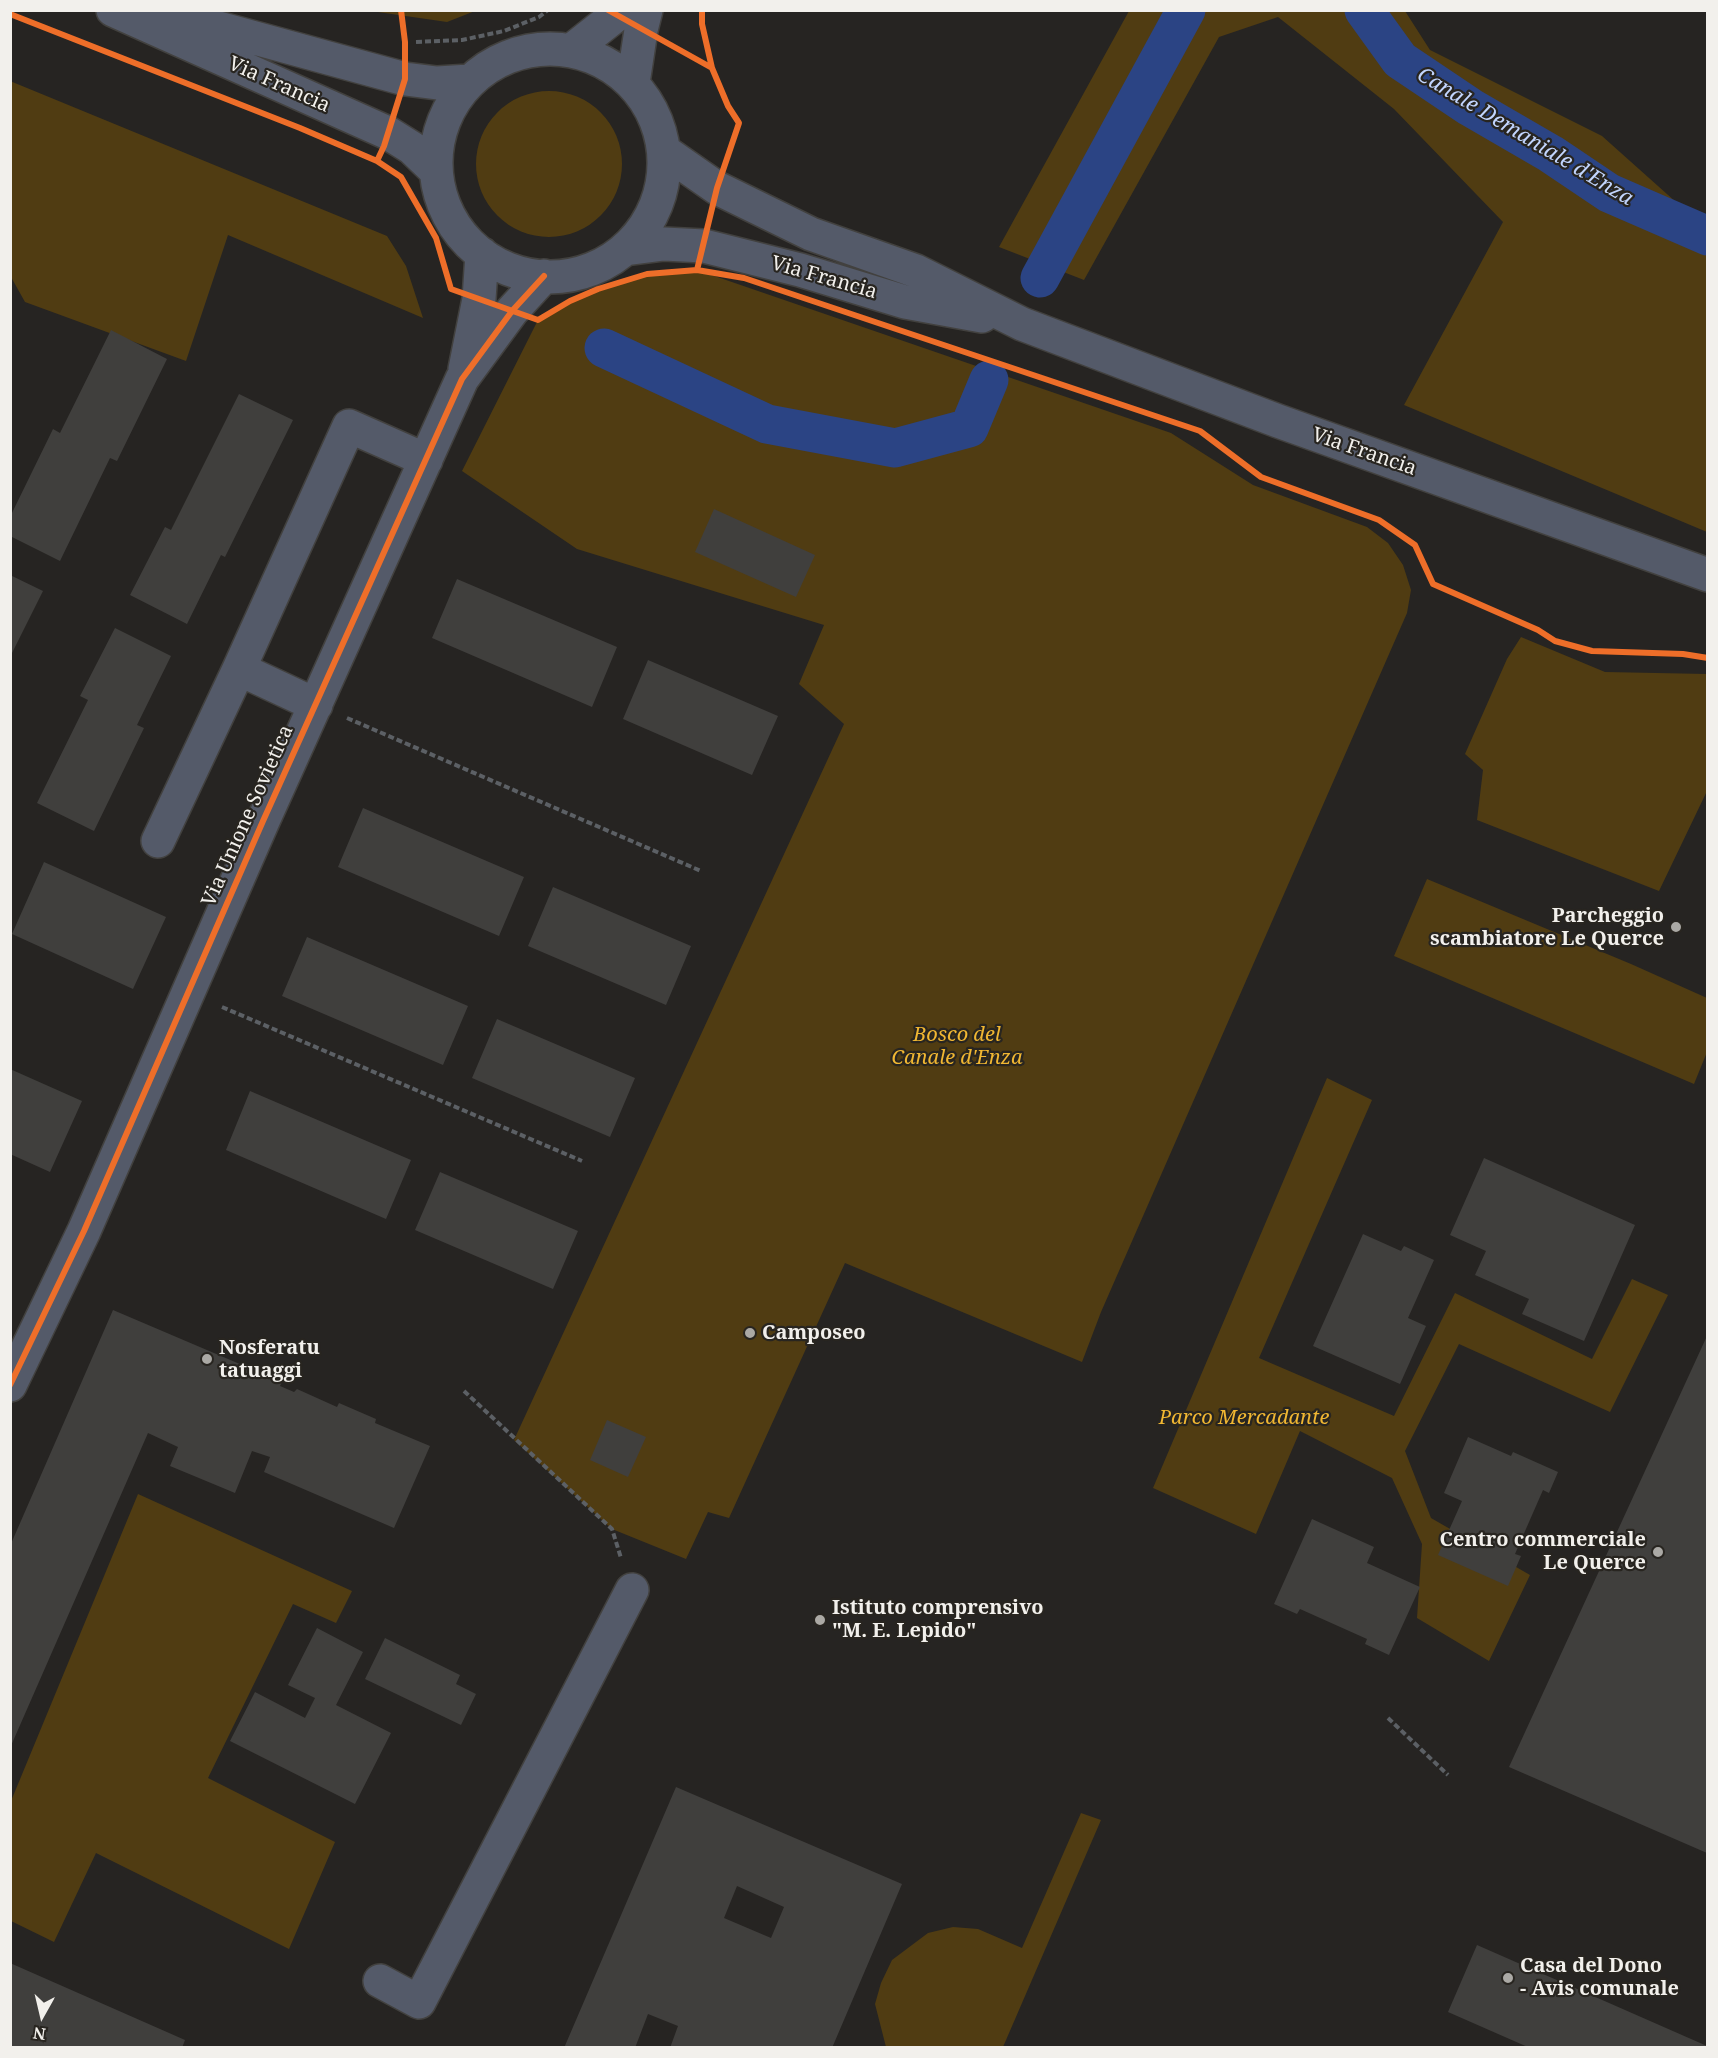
<!DOCTYPE html>
<html>
<head>
<meta charset="utf-8">
<style>
	body { margin:0 }
	#map { position:relative; width:1718px; height:2058px; overflow:hidden; background:#262422; font-family:"Noto Serif",serif }
	canvas { display:block }
	.frame { position:absolute; inset:0; border:12px solid #f2f0ec; pointer-events:none }
	.north { position:absolute; left:12px; top:1986px; width:60px; height:60px; -webkit-text-stroke:4px #282520; paint-order:stroke; rotate:188deg; font-size:16px; font-weight:700; line-height:24px; text-align:center; color:#f2f0ec }
	.north::after { content:''; display:block; margin:auto; width:21px; height:27px; background:#f2f0ec; clip-path:polygon(50% 0,100% 100%,50% 72%,0 100%) }
</style>
</head>
<body>
<div id="map">
<canvas width="1718" height="2058"></canvas>
<div class="frame"></div>
<div class="north">N</div>
</div>
<script>
const ctx = document.querySelector('canvas').getContext('2d');
ctx.lineJoin = 'round';
function paint(path, color) { ctx.fillStyle = color; ctx.fill(path, 'evenodd'); }
const shape = rows => new Path2D(rows.map(r => 'M' + r).join(''));
function trace(path, color, width, dash) { ctx.strokeStyle = color; ctx.lineWidth = width; ctx.lineCap = dash ? 'butt' : 'round'; ctx.setLineDash(dash || []); ctx.stroke(path); }
function drawText(font, color, halo, rows, align = 'center') {
  ctx.font = font + ' "Noto Serif",serif'; ctx.lineWidth = 4.5; ctx.setLineDash([]); ctx.textBaseline = 'middle'; ctx.strokeStyle = halo; ctx.fillStyle = color; for (const [text, x, y, turn = 0] of rows) {
    ctx.save(); ctx.translate(x, y); ctx.rotate((+turn || 0) * Math.PI / 180); ctx.textAlign = isNaN(turn) ? turn : align; if (halo) ctx.strokeText(text, 0, 0); ctx.fillText(text, 0, 0); ctx.restore();
  }
}
const green = shape([
	[371,11,475,11,447,22],
	[1129,11,1405,11,1430,50,1602,136,1677,203,1707,215,1707,532,1404,405,1503,222,1394,109,1278,17,1219,37,1084,280,999,247],
	[10,81,387,236,406,266,423,318,228,235,186,361,25,302,11,277],
	'476 164a73 73 0 1 1 146 0a73 73 0 1 1-146 0Z',
	[697,270,1171,433,1253,485,1367,527,1388,543,1403,565,1411,590,1407,613,1101,1312,1082,1362,845,1263,729,1518,708,1512,686,1559,612,1529,514,1440,844,724,799,684,824,625,577,549,462,471,538,320,570,301,598,289,647,274],
	[1521,637,1605,672,1707,674,1707,791,1659,891,1477,820,1483,770,1465,754,1507,659],
	[1427,879,1631,964,1707,998,1707,1052,1694,1084,1394,956],
	[1327,1078,1372,1100,1259,1358,1394,1416,1455,1293,1592,1359,1632,1279,1668,1295,1610,1412,1459,1344,1405,1451,1431,1518,1530,1575,1489,1661,1417,1618,1422,1544,1392,1478,1300,1431,1256,1534,1153,1488],
	[138,1494,352,1591,336,1623,293,1604,208,1778,335,1842,289,1949,96,1853,54,1942,11,1921,11,1801],
	[1081,1813,1101,1820,1003,2047,886,2047,875,2004,881,1983,892,1960,928,1933,953,1927,978,1929,1022,1948]
]);
const canal = shape([
	[1364,10,1400,60,1470,107,1551,154,1609,193,1708,236],
	[1040,278,1186,10],
	[604,348,767,424,895,448,969,428,989,380]
]);
const building = shape([
	[111,330,167,359,117,461,110,458,60,561,10,536,10,517,53,429,60,433],
	[239,394,293,420,225,557,221,555,187,624,130,595,165,527,171,530],
	[714,509,815,555,796,597,695,552],
	[10,575,43,591,10,657],
	[457,579,617,647,592,707,432,638],
	[115,628,171,656,137,725,144,728,94,831,37,803,88,700,80,696],
	[648,660,778,716,752,775,623,719],
	[363,808,524,877,499,936,338,867],
	[44,862,166,917,133,989,12,934],
	[553,887,691,946,666,1005,528,946],
	[307,937,468,1006,443,1065,282,996],
	[497,1019,635,1078,610,1137,472,1078],
	[10,1069,82,1101,50,1172,10,1154],
	[250,1091,411,1160,386,1219,226,1150],
	[1484,1158,1635,1225,1584,1341,1522,1314,1529,1299,1475,1275,1486,1251,1450,1235],
	[440,1172,578,1231,553,1289,415,1230],
	[1363,1234,1401,1251,1404,1246,1434,1260,1408,1318,1426,1326,1400,1384,1313,1346],
	[113,1310,282,1382,280,1386,294,1392,297,1389,337,1407,339,1403,376,1419,375,1423,430,1446,394,1528,264,1472,270,1457,252,1451,235,1493,170,1466,178,1447,148,1433,10,1748,10,1546],
	[1707,1336,1707,1853,1509,1767],
	[607,1420,646,1437,628,1477,590,1460],
	[1468,1437,1511,1456,1513,1452,1558,1472,1549,1493,1543,1490,1515,1554,1521,1556,1508,1586,1438,1555,1462,1501,1444,1493],
	[1312,1519,1374,1547,1367,1563,1420,1587,1389,1655,1365,1644,1367,1639,1300,1609,1297,1614,1274,1604],
	[317,1628,363,1652,336,1705,391,1733,355,1804,230,1741,255,1692,305,1718,315,1698,288,1685],
	[385,1638,460,1675,456,1684,476,1694,461,1725,365,1679],
	[676,1787,902,1884,832,2048,670,2048,678,2026,648,2014,635,2048,564,2048],
	[737,1886,784,1907,771,1938,724,1918],
	[1477,1945,1707,2046,1707,2048,1530,2048,1448,2012],
	[10,1963,185,2040,182,2048,10,2048]
]);
const path = shape([
	[416,42,462,40,504,31,539,17,548,10],
	[347,718,701,871],
	[222,1007,582,1161],
	[464,1391,612,1529,621,1558],
	[1388,1718,1448,1775]
]);
const minor = shape([
	[113,10,388,133,412,148,436,171],
	[145,13,189,20,405,79,437,83,470,81],
	'436 163a114 114 0 1 1 228 0a114 114 0 1 1-228 0Z',
	[572,50,615,16,618,10],
	[633,83,641,30,646,10],
	[664,151,717,188,811,234,916,271,1022,324,1278,421,1708,575],
	[625,249,664,244,704,246,800,270,905,302,982,316],
	[465,369,479,299,482,254],
	[239,669,316,705],
	[158,841,239,669,349,426,426,460],
	[10,1385,84,1231,263,821,462,379,512,311,544,276],
	[380,1981,419,2002,632,1590]
]);
const cycleway = shape([
	[608,10,712,68],
	[10,14,300,128,377,161,401,177,436,238,451,289,538,320,570,301,598,289,647,274,697,270,744,278,1200,431,1261,477,1379,520,1415,545,1433,584,1538,630,1555,641,1592,651,1683,654,1708,658],
	[377,161,384,146,405,79,405,42,401,10],
	[697,270,717,188,739,123,728,106,712,68,702,24,702,10],
	[10,1385,84,1231,263,821,462,379,512,311,544,276]
]);
const markers = [
	[1676,927,6,"#aba9a5"],
	[750,1333,6,"#aba9a5"],
	[207,1359,6,"#aba9a5"],
	[1658,1552,6,"#aba9a5"],
	[820,1620,6,"#aba9a5"],
	[1508,1978,6,"#aba9a5"]
];
const streetNames = [
	["Via Francia",279,85,24],
	["Via Francia",824,278,16],
	["Via Francia",1364,452,19],
	["Via Unione Sovietica",248,816,-66]
];
const poiNames = [
	["Parcheggio",1664,916,"right"],
	["scambiatore Le Querce",1664,939,"right"],
	["Camposeo",762,1333],
	["Nosferatu",219,1348],
	["tatuaggi",219,1371],
	["Centro commerciale",1646,1540,"right"],
	["Le Querce",1646,1563,"right"],
	["Istituto comprensivo",832,1608],
	["\"M. E. Lepido\"",832,1631],
	["Casa del Dono",1520,1966],
	["- Avis comunale",1520,1989]
];
const parkNames = [
	["Bosco del",957,1035],
	["Canale d'Enza",957,1058],
	["Parco Mercadante",1244,1418]
];
const waterNames = [
	["Canale Demaniale d'Enza",1525,137,31]
];
paint(green, '#503c12');
trace(canal, '#2b4484', 39);
paint(building, '#403f3d');
trace(minor, '#42413f', 36);
trace(path, '#5c6065', 4, [6, 3]);
trace(minor, '#545a69', 33);
trace(cycleway, '#ee6e29', 6);
for (const [x, y, r, color] of markers) { const dot = new Path2D(); dot.arc(x, y, r, 0, 2 * Math.PI); ctx.fillStyle = color; ctx.fill(dot); trace(dot, '#282520', 2); }
drawText('20px', '#f2f0ec', '#282520', streetNames);
drawText('bold 20px', '#f2f0ec', '#282520', poiNames, 'left');
drawText('italic 20px', '#f1b732', '#282520', parkNames);
drawText('italic 21px', '#c2d5fe', '#282520', waterNames);
</script>
</body>
</html>
